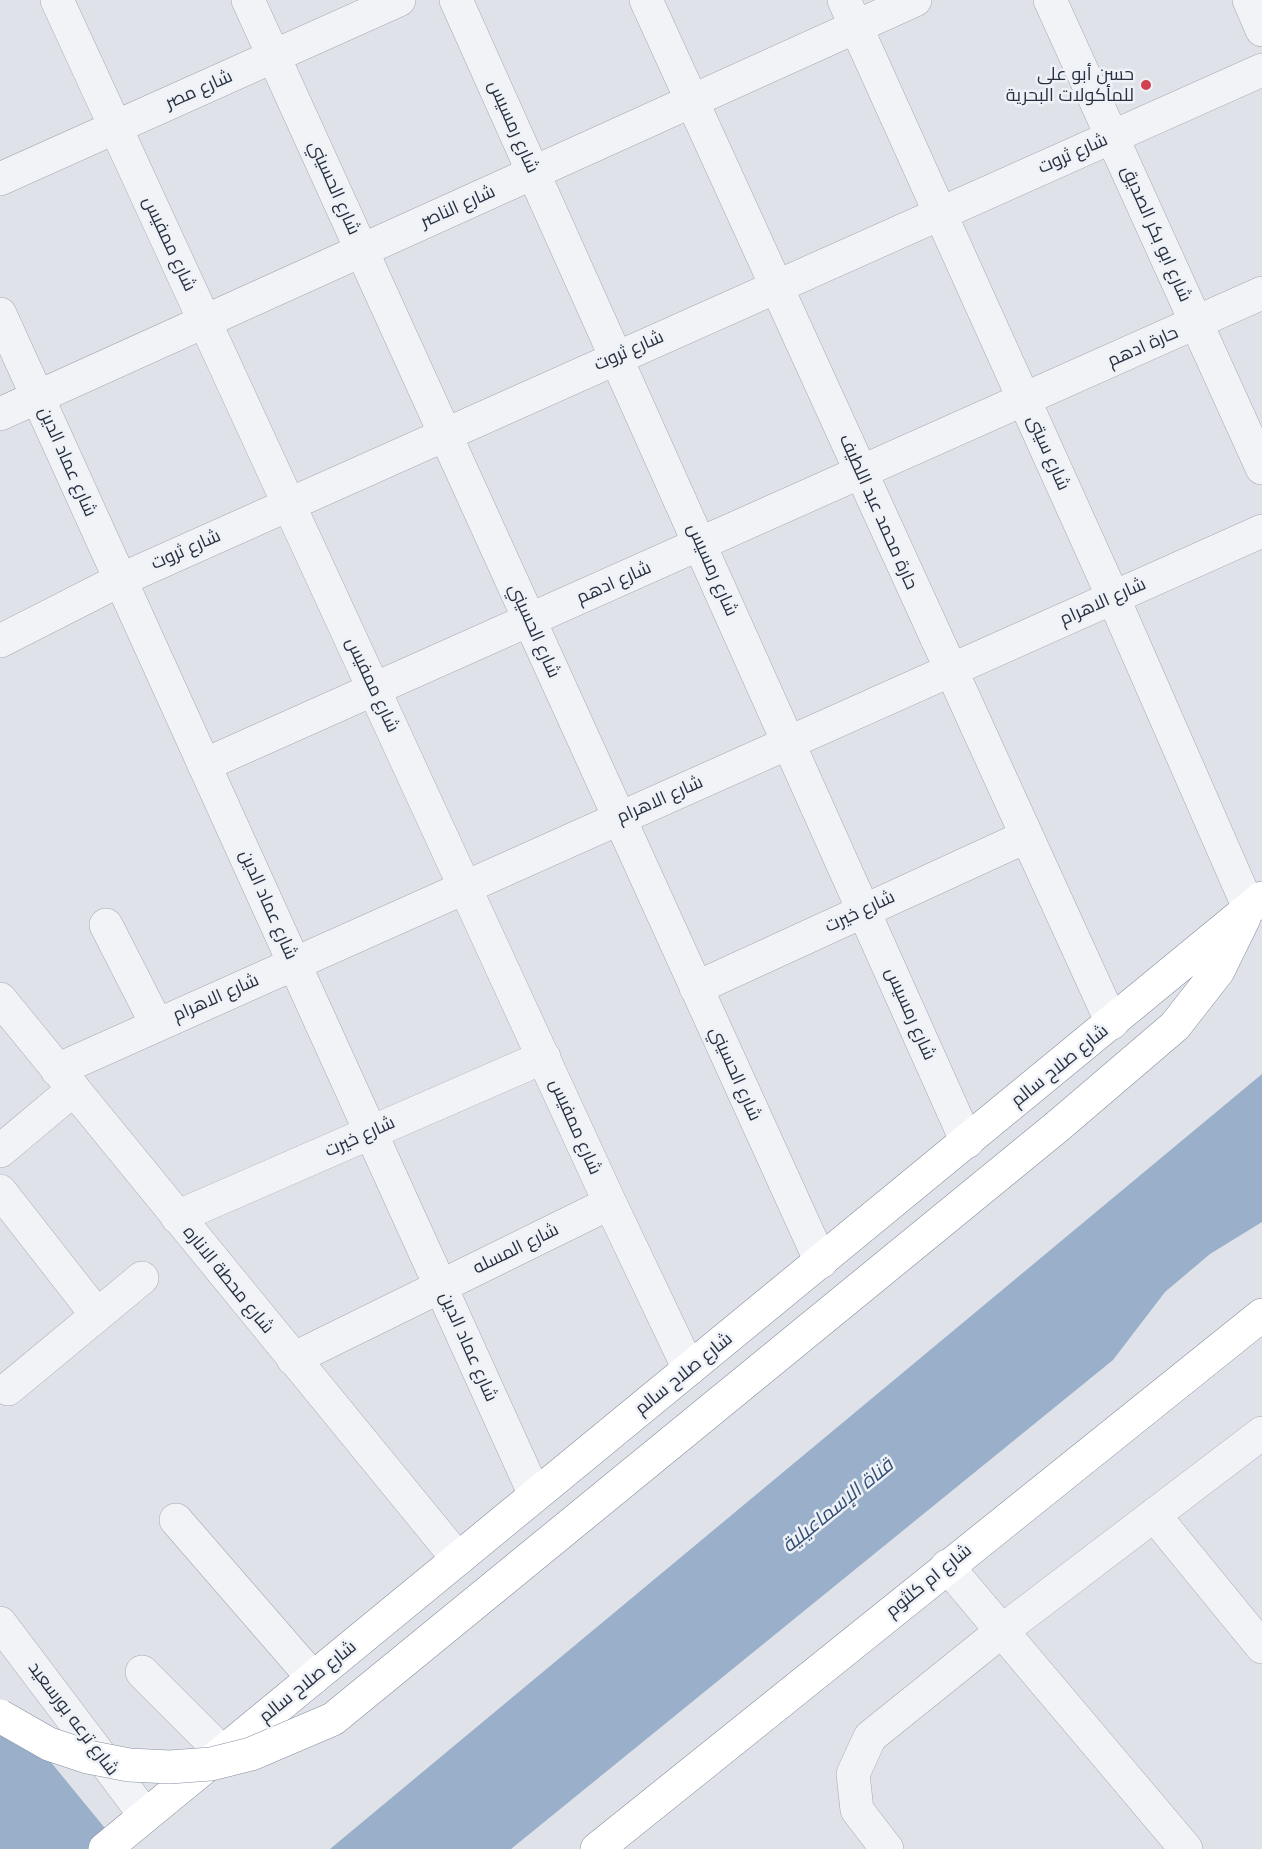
<!DOCTYPE html>
<html>
<head>
<meta charset="utf-8">
<style>
	body { margin:0 }
	canvas { display:block; background:#dfe2e9 }
</style>
</head>
<body>
<canvas width="1262" height="1849"></canvas>
<script>
const ctx = document.querySelector('canvas').getContext('2d');
ctx.lineJoin = 'round';
function paint(path, color) { ctx.fillStyle = color; ctx.fill(path, 'evenodd'); }
const shape = rows => new Path2D(rows.map(r => 'M' + r).join(''));
function trace(path, color, width, dash) { ctx.strokeStyle = color; ctx.lineWidth = width; ctx.lineCap = dash ? 'butt' : 'round'; ctx.setLineDash(dash || []); ctx.stroke(path); }
function drawText(font, color, halo, rows, align = 'center') {
  ctx.font = font + ' "Fira Sans",Cairo,sans-serif'; ctx.lineWidth = 5; ctx.setLineDash([]); ctx.textBaseline = 'middle'; ctx.strokeStyle = halo; ctx.fillStyle = color; for (const [text, x, y, turn = 0] of rows) {
    ctx.save(); ctx.translate(x, y); ctx.rotate((+turn || 0) * Math.PI / 180); ctx.textAlign = isNaN(turn) ? turn : align; if (halo) ctx.strokeText(text, 0, 0); ctx.fillText(text, 0, 0); ctx.restore();
  }
}
const water = shape([
	[1262,1074,1262,1222,1210,1254,1165,1292,1113,1360,511,1849,330,1849],
	[0,1700,122,1849,0,1849]
]);
const minor = shape([
	[57,0,610,1203,689,1369],
	[248,0,821,1262],
	[456,0,967,1142],
	[646,0,1112,1023],
	[844,0,1113,597,1249,908],
	[1050,0,1262,468],
	[1249,0,1262,30],
	[0,179,399,0],
	[0,314,535,1495],
	[0,414,915,0],
	[0,641,120,580,1262,70],
	[204,765,1262,293],
	[106,925,157,1025],
	[696,988,1025,837],
	[0,999,458,1559],
	[57,1070,1262,531],
	[0,1151,74,1089],
	[0,1191,97,1315],
	[177,1217,544,1057],
	[293,1359,610,1203],
	[8,1389,142,1278],
	[1154,1515,1262,1647],
	[176,1520,313,1678],
	[947,1566,1186,1849],
	[0,1623,145,1815],
	[142,1672,222,1752],
	[887,1849,857,1810,853,1774,870,1737,1003,1630,1262,1433]
]);
const highway = shape([
	[1058,1126,1175,1026,1218,971,1244,918],
	[105,1849,1262,898],
	[597,1849,1262,1315]
]);
const highwayBridge = shape([
	[0,1716,49,1744,88,1757,129,1765,170,1767,211,1764,251,1754,333,1719,1058,1126]
]);
const markers = [
	[1146,85,6,"#d14152"]
];
const poiNames = [
	["حسن أبو على",1134,75],
	["للمأكولات البحرية",1134,96]
];
const streetNames = [
	["شارع مصر",199,90,-24],
	["شارع رمسيس",513,127,66],
	["شارع ثروت",1073,154,-24],
	["شارع الحسيني",334,188,66],
	["شارع الناصر",458,207,-24],
	["شارع ابو بكر الصديق",1156,234,66],
	["شارع ممفيس",169,244,65],
	["حارة ادهم",1143,347,-24],
	["شارع ثروت",629,351,-24],
	["شارع سيتى",1048,453,66],
	["شارع عماد الدين",67,462,66],
	["حارة محمد عبد اللطيف",878,512,66],
	["شارع ثروت",186,550,-24],
	["شارع رمسيس",712,570,66],
	["شارع ادهم",614,583,-24],
	["شارع الاهرام",1103,602,-24],
	["شارع الحسيني",534,631,66],
	["شارع ممفيس",372,685,65],
	["شارع الاهرام",660,800,-24],
	["شارع عماد الدين",268,905,66],
	["شارع خيرت",860,912,-25],
	["شارع الاهرام",216,998,-24],
	["شارع رمسيس",910,1014,66],
	["شارع صلاح سالم",1060,1066,-39],
	["شارع الحسيني",735,1074,66],
	["شارع ممفيس",575,1127,66],
	["شارع خيرت",360,1137,-24],
	["شارع المسله",516,1249,-26],
	["شارع محطة الاناره",228,1280,51],
	["شارع عماد الدين",468,1347,66],
	["شارع صلاح سالم",684,1374,-39],
	["شارع ام كلثوم",929,1581,-39],
	["شارع صلاح سالم",308,1682,-39],
	["شارع ترعه بورسعيد",73,1719,53]
];
const waterNames = [
	["قناة الإسماعيلية",838,1506,-39]
];
paint(water, '#99afca');
trace(minor, '#a4a9b3', 34);
trace(highway, '#868fa0', 34);
trace(minor, '#f2f3f7', 33);
trace(highway, '#fff', 33);
trace(highwayBridge, '#868fa0', 34, []);
trace(highwayBridge, '#fff', 33);
for (const [x, y, r, color] of markers) { const dot = new Path2D(); dot.arc(x, y, r, 0, 2 * Math.PI); ctx.fillStyle = color; ctx.fill(dot); trace(dot, '#eef1f6', 2); }
drawText('18px', '#283040', '#eef1f6', poiNames, 'right');
drawText('18px', '#283040', '#eef1f6', streetNames);
drawText('italic 20px', '#314d75', '#eef1f6', waterNames);
</script>
</body>
</html>
